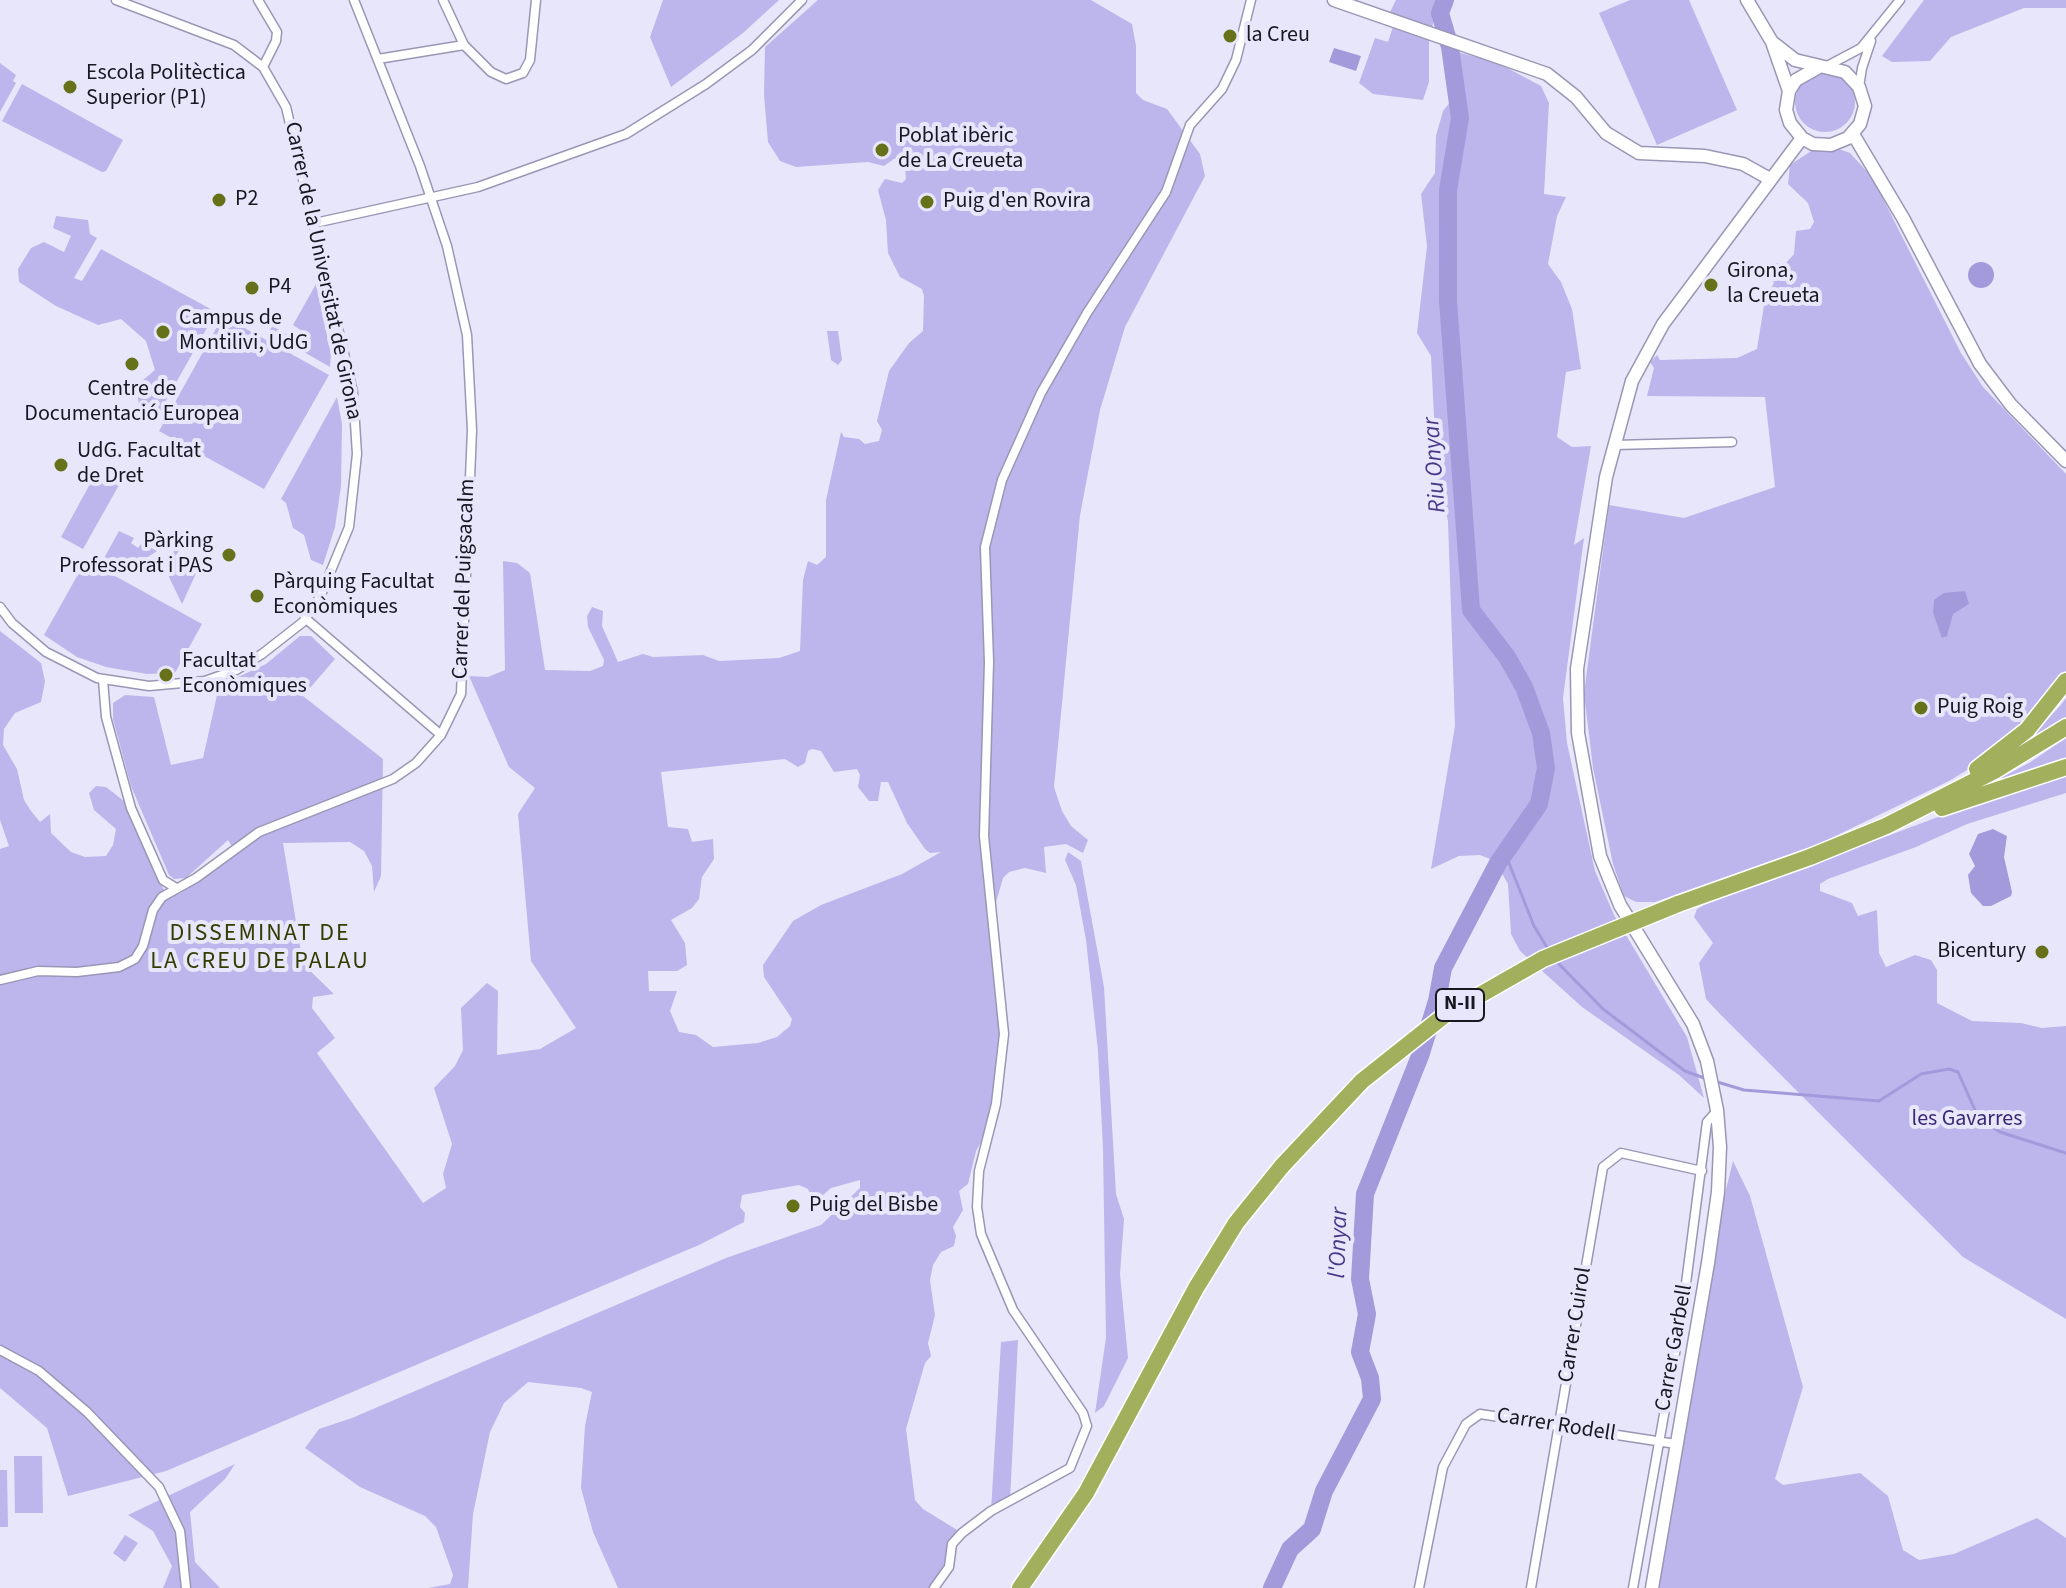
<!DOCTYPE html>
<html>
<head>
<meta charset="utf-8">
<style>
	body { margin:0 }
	canvas { display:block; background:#e8e6fa }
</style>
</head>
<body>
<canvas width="2066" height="1588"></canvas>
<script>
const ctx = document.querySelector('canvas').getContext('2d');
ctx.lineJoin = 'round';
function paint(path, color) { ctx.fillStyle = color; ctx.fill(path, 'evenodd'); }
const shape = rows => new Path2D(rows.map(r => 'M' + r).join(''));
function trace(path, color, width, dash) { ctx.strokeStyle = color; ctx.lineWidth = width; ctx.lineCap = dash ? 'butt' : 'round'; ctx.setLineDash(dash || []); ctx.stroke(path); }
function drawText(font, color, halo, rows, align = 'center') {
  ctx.font = font + ' "Source Sans 3",sans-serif'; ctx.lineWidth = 8; ctx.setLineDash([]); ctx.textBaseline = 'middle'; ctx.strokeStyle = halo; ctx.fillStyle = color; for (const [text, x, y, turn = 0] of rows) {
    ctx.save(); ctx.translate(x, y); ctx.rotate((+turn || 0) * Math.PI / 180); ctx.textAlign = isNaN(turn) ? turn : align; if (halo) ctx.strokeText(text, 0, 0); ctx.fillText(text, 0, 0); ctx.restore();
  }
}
const green = shape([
	[663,0,779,0,743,33,671,87,650,37],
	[818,0,1091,0,1132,24,1136,46,1136,93,1143,100,1167,109,1200,154,1205,176,1125,327,1100,410,1080,515,1054,787,1062,811,1071,826,1088,840,1083,853,1066,844,1044,847,1046,873,1025,868,1009,872,1003,878,993,913,1003,1007,992,1122,976,1151,968,1184,959,1191,963,1210,953,1227,956,1236,954,1246,941,1252,933,1265,930,1280,935,1315,928,1343,931,1356,925,1363,906,1429,915,1500,923,1509,962,1533,950,1552,937,1588,618,1588,593,1532,581,1488,585,1426,592,1392,581,1388,528,1382,504,1403,490,1432,473,1514,468,1588,428,1588,450,1584,453,1575,436,1527,425,1516,360,1487,305,1448,319,1429,352,1418,726,1258,821,1225,860,1188,860,1180,831,1188,814,1203,808,1189,799,1185,742,1195,740,1207,745,1213,744,1222,699,1245,166,1471,68,1496,47,1428,0,1388,0,849,9,846,0,820,0,631,41,663,45,681,41,702,15,713,4,729,3,745,17,769,24,800,31,811,40,822,50,814,51,833,71,852,85,857,106,856,113,845,116,829,94,810,89,793,96,786,106,787,124,801,167,897,181,893,236,853,228,840,186,878,174,879,169,875,131,786,113,719,113,703,125,695,154,697,171,765,203,758,219,686,266,664,300,636,311,636,335,659,303,696,383,759,381,876,374,892,372,866,364,851,350,842,283,843,303,964,334,994,313,997,312,1008,335,1038,317,1053,423,1203,446,1188,443,1174,452,1144,434,1088,455,1066,463,1050,461,1008,487,983,498,991,497,1055,540,1049,576,1028,531,961,518,814,535,788,509,767,469,676,488,677,505,670,503,561,517,563,530,573,545,670,590,671,603,666,604,660,588,627,587,616,592,607,603,611,602,626,618,662,643,654,653,657,703,655,719,661,779,658,800,651,803,580,808,561,817,565,826,557,826,500,841,432,844,437,859,439,865,444,879,441,882,430,877,421,889,371,909,343,923,331,924,296,922,289,900,277,888,253,886,220,878,190,885,179,902,183,906,179,904,157,894,159,884,166,868,162,796,167,780,161,768,142,764,95,765,47],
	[812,749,821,751,834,772,857,769,860,775,858,787,869,801,878,801,881,782,888,782,907,823,925,849,930,853,941,852,902,874,821,905,793,921,763,965,764,977,792,1019,790,1026,777,1037,758,1043,713,1047,696,1035,679,1032,670,1011,677,991,649,991,648,971,677,971,687,965,685,943,671,920,692,908,699,899,702,877,714,859,713,839,692,842,688,829,668,827,661,772,785,759,798,767,805,763,808,751],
	[1396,0,1438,0,1429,42,1429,82,1423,100,1373,94,1359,83,1375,38,1388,42,1393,27,1387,18],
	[1630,0,1689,0,1737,110,1657,145,1599,13],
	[1924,0,2066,0,2066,8,2024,8,1951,37,1930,61,1892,62,1882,56],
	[1457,52,1496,62,1541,86,1549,103,1544,194,1566,197,1557,216,1548,264,1561,282,1572,309,1581,369,1566,372,1557,437,1572,447,1591,446,1574,545,1584,538,1563,698,1567,743,1595,871,1614,915,1687,1037,1704,1098,1679,1075,1582,1007,1520,951,1511,934,1508,884,1495,861,1480,855,1459,856,1431,869,1455,726,1448,521,1437,477,1431,356,1417,333,1427,246,1421,194,1435,173,1436,136,1443,111,1463,86],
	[0,63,16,75,13,81,16,83,0,112],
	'1795 102a30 30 0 1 1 60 0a30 30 0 1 1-60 0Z',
	[22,84,123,140,106,171,102,172,2,121],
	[1836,148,1850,153,1872,177,1961,353,1983,387,2066,474,2066,675,2038,712,1985,759,1949,781,1819,844,1655,902,1636,902,1624,896,1613,864,1593,768,1584,693,1609,505,1684,518,1775,487,1765,397,1647,396,1654,368,1650,362,1657,355,1660,360,1737,358,1757,349,1765,299,1774,283,1765,263,1786,263,1794,254,1796,231,1810,229,1814,222,1808,203,1788,184,1790,165,1811,151],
	[56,216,88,220,90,234,97,238,74,278,82,281,101,249,216,312,156,418,139,404,136,386,155,370,146,341,121,319,98,325,56,306,19,282,18,269,31,248,44,242,64,252,71,236,53,228],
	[316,284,331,354,330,367,269,332,272,326,297,340,302,331,293,325],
	[223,316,329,375,264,489,159,431],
	[827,331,838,331,842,360,838,365,831,360],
	[337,397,342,424,341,486,335,527,323,565,311,560,304,535,293,528,286,503,281,499],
	[96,473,119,485,83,549,61,537],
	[119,531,134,538,131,543,138,548,142,543,157,551,125,572,103,560],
	[175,545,180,548,177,554,199,567,182,604,169,577],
	[86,560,202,624,175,673,147,674,106,667,77,657,44,635],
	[2066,698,2066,717,2022,746,2060,706],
	[2066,738,2066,760,1993,782,2029,763],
	[2066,774,2066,793,1967,824,1916,847,1828,879,1820,884,1820,891,1852,903,1858,916,1877,910,1879,953,1886,967,1915,955,1931,960,1937,970,1937,1003,1972,1021,2021,1023,2042,1028,2066,1026,2066,1319,1963,1257,1719,1013,1706,999,1699,963,1713,943,1694,917,1697,909,1706,904,1970,805],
	[1068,852,1081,861,1104,987,1116,1194,1124,1219,1120,1274,1128,1358,1104,1406,1095,1413,1106,1338,1103,1149,1098,1051,1086,940,1076,885,1065,860],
	[1733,1161,1750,1196,1803,1387,1775,1479,1783,1485,1860,1473,1888,1496,1903,1550,1919,1560,1954,1554,2037,1518,2066,1538,2066,1588,1652,1588,1708,1263],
	[1018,1340,1010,1501,991,1511,1001,1342],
	[14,1456,42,1456,43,1513,15,1513],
	[235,1464,225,1479,190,1512,195,1562,220,1588,163,1588,172,1566,153,1531,128,1515],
	[0,1470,7,1470,8,1527,0,1527],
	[125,1535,138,1543,125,1562,113,1553]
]);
const water = shape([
	[1334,48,1361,56,1356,71,1329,62],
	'1968 275a13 13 0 1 1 26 0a13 13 0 1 1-26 0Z',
	[1965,591,1969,604,1953,614,1947,636,1942,638,1933,613,1934,600,1944,593],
	[1993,829,2007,836,2004,857,2012,892,2011,896,1991,906,1983,906,1971,893,1968,875,1975,866,1969,854,1978,834]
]);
const stream = shape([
	[1505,853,1534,926,1548,949],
	[1557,962,1603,1009,1685,1071,1707,1079],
	[1714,1081,1744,1090,1879,1101,1921,1074,1949,1069,1958,1072,1979,1119,2000,1132,2066,1153]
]);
const river = shape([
	[1272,1588,1290,1549,1312,1529,1324,1491,1372,1399,1370,1378,1360,1352,1367,1314,1360,1279,1365,1194,1420,1056,1437,1001,1443,968,1498,863,1539,804,1546,768,1541,733,1524,687,1507,657,1471,610,1448,301,1448,190,1460,118,1450,47,1440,13,1445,0]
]);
const street = shape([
	[258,0,277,32,276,41,263,67],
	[443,0,464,45,491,72,506,79,523,73,530,60,536,0],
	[378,59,464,45],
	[1827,66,1861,48,1900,0],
	[1859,87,1862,68,1871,41],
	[315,223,478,187,626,134,706,84,752,50,802,0],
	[1614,445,1732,442],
	[0,607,12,623,46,652,97,678,149,686,205,681,236,670,262,654,303,622,320,597,349,527,357,454,353,392,286,107,263,67,234,45,116,0],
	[305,618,441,735],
	[103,680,106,717,131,808,163,880,176,888],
	[0,980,38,971,77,972,119,967,135,959,143,946,153,910,162,897,196,878,259,832,393,779,416,763,441,735,461,694,472,430,467,335,447,246,420,166,354,0],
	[0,1350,39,1371,87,1412,159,1487,180,1531,186,1588],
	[934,1588,949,1567,952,1544,962,1533,991,1511,1070,1468,1087,1426,1083,1413,1013,1310,981,1234,977,1207,979,1171,996,1104,1004,1034,984,836,989,662,985,547,1002,480,1041,393,1087,313,1166,192,1190,125,1222,89,1236,60,1251,0],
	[1419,1588,1443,1467,1466,1424,1480,1414,1676,1444],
	[1531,1588,1603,1167,1621,1153,1702,1171],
	[1633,1588,1682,1314,1707,1122,1717,1111]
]);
const secondary = shape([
	[1334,0,1547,74,1576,97,1606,133,1639,153,1705,156,1743,164,1770,179],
	[1747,0,1772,42,1789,91],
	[1772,42,1795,60,1845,72,1859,87,1865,106,1860,124,1848,138,1831,145,1813,144,1802,138,1790,123,1786,110,1789,91,1796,80,1819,67],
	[1853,134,1903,218,1980,364,2011,405,2066,461],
	[1652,1588,1708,1263,1718,1192,1720,1147,1717,1110,1707,1061,1693,1024,1620,905,1600,856,1578,733,1577,669,1606,477,1632,381,1663,324,1802,138]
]);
const highway = shape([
	[1977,769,2027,730,2066,681],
	[1942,808,2066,767],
	[1678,904,1810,857,1886,826,1996,770,2066,727],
	[1020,1588,1086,1493,1196,1288,1236,1223,1282,1166]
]);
const highwayBridge = shape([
	[1282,1166,1362,1081,1445,1015,1543,959,1678,904]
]);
const markers = [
	[1230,36,8,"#66711a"],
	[70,87,8,"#66711a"],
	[882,150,8,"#66711a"],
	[219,200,8,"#66711a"],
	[927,202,8,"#66711a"],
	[1711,285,8,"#66711a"],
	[252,288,8,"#66711a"],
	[163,332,8,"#66711a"],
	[132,364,8,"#66711a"],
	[61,465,8,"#66711a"],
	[229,555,8,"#66711a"],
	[257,596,8,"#66711a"],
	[166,675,8,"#66711a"],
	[1921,708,8,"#66711a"],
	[2042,952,8,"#66711a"],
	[793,1206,8,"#66711a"]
];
const shields = [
	[1460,1005,48]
];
const shieldNames = [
	["N-II",1460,1005]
];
const poiNames = [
	["la Creu",1246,36],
	["Escola Politèctica",86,74],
	["Superior (P1)",86,99],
	["Poblat ibèric",898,137],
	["de La Creueta",898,162],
	["P2",235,200],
	["Puig d'en Rovira",943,202],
	["Girona,",1727,272],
	["la Creueta",1727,297],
	["P4",268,288],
	["Campus de",179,319],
	["Montilivi, UdG",179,344],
	["Centre de",132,390,"center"],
	["Documentació Europea",132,415,"center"],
	["UdG. Facultat",77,452],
	["de Dret",77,477],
	["Pàrking",213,542,"right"],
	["Professorat i PAS",213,567,"right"],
	["Pàrquing Facultat",273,583],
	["Econòmiques",273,608],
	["Facultat",182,662],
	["Econòmiques",182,687],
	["Puig Roig",1937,708],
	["Bicentury",2026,952,"right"],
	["Puig del Bisbe",809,1206]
];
const streetNames = [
	["Carrer de la Universitat de Girona",322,271,78],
	["Carrer del Puigsacalm",465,579,-88],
	["Carrer Cuirol",1576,1325,-81],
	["Carrer Garbell",1675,1348,-80],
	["Carrer Rodell",1556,1426,9]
];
const parkNames = [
	["les Gavarres",1967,1120]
];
const waterNames = [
	["Riu Onyar",1436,465,-94],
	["l'Onyar",1340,1243,-88]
];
const neighbourhoodNames = [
	["DISSEMINAT DE",260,935],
	["LA CREU DE PALAU",260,963]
];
paint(green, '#bcb6ec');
paint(water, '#a39adc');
trace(stream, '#a39adc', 3);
trace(river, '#a39adc', 18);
trace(street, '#9a96b5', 11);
trace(secondary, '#9a96b5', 15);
trace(highway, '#fff', 19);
trace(street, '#fff', 8);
trace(secondary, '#fff', 12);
trace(highway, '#a2af5d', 16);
trace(highwayBridge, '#fff', 19, []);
trace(highwayBridge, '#a2af5d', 16);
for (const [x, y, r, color] of markers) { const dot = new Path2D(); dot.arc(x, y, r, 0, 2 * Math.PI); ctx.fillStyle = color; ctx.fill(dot); trace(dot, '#e8e6fa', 3); }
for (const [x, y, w] of shields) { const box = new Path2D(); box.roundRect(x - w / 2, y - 16, w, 32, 6); ctx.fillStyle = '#e8e6fa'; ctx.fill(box); trace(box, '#181722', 2); }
drawText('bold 20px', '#181722', null, shieldNames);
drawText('22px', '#181722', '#e8e6fa', poiNames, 'left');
drawText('22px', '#181722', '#e8e6fa', streetNames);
drawText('22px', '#3b2875', '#e8e6fa', parkNames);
drawText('italic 24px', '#4a3988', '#e8e6fa', waterNames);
ctx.letterSpacing = '2px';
drawText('24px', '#353c00', '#e8e6fa', neighbourhoodNames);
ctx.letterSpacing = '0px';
</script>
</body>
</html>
